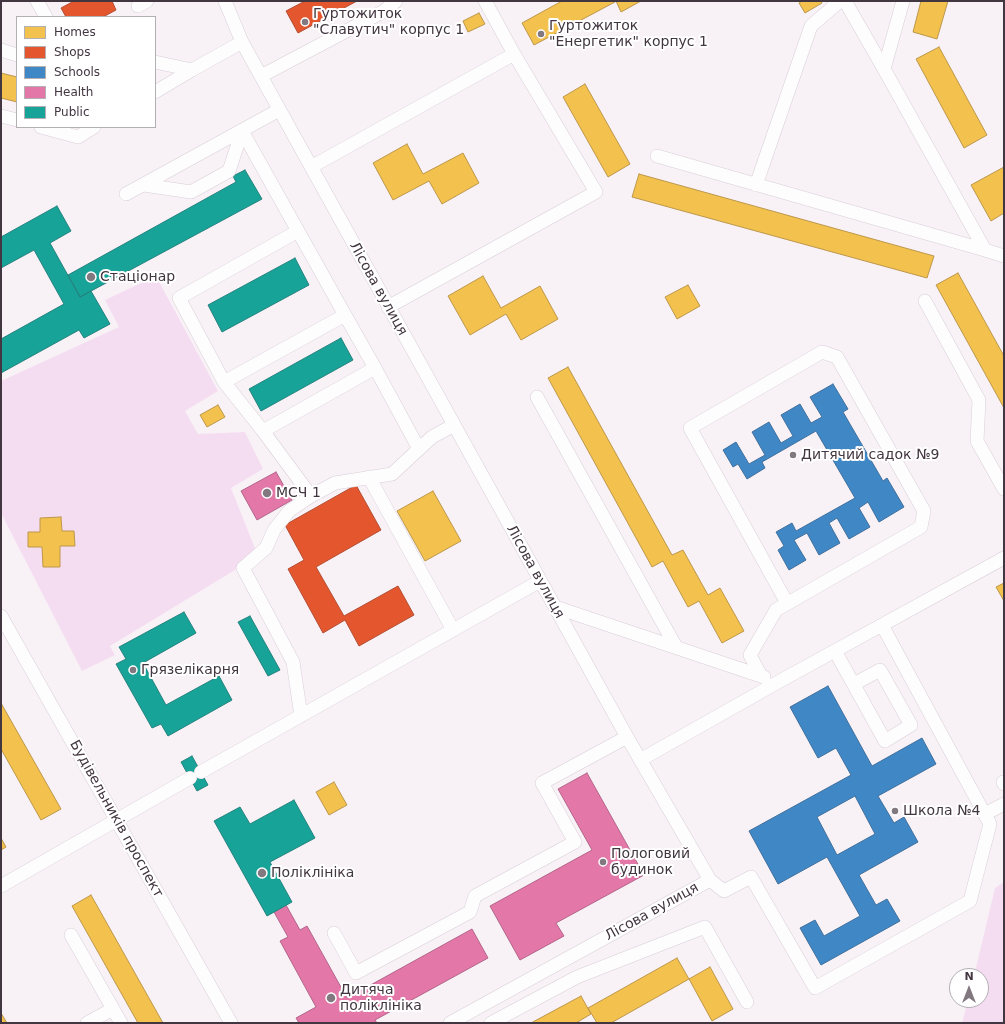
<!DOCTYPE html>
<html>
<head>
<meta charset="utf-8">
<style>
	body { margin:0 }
	#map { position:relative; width:1005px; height:1024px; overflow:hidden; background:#f8f2f7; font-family:"DejaVu Sans",sans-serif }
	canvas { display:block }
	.frame { position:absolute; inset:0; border:2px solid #423640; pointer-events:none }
	.legend { position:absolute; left:16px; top:16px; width:140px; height:112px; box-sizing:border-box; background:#fff; border:1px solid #b3afb3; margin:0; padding:5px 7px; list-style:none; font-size:12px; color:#423640 }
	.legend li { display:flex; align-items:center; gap:8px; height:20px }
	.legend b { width:20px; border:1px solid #b3afb3 }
	.north { position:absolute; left:949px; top:968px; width:40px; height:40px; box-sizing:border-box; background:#fff; border:1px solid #b3afb3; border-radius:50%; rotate:0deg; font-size:11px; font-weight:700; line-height:16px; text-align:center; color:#423640 }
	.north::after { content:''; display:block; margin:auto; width:14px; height:18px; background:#827880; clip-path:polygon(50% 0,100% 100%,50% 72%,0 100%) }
</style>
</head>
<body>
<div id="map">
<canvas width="1005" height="1024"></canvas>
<div class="frame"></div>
<ul class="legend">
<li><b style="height:11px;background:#f2c14e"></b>Homes</li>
<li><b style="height:11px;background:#e4572e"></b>Shops</li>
<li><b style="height:11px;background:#3f88c5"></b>Schools</li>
<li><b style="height:11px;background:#e377a8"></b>Health</li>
<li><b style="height:11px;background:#17a398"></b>Public</li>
</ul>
<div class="north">N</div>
</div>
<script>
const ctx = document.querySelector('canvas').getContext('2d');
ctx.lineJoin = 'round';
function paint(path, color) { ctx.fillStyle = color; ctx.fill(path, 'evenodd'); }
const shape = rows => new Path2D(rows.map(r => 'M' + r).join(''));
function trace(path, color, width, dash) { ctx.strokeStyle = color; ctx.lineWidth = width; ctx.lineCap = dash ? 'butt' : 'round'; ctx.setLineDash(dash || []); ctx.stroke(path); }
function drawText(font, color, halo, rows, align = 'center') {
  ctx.font = font + ' "DejaVu Sans",sans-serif'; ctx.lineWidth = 4; ctx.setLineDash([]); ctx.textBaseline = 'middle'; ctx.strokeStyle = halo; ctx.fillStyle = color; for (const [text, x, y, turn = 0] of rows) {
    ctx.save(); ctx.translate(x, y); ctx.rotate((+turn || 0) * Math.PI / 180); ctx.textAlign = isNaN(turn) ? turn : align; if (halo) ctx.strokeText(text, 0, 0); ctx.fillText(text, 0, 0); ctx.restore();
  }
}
const green = shape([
	[156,276,218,391,185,411,198,434,245,432,263,469,231,488,258,556,110,646,115,655,82,671,1,513,1,381,119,327,105,300],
	[1004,882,1004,1023,962,1023,968,1000,981,1000,981,976,974,976,995,888]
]);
const homes = shape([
	[562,1,614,1,615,2,534,45,522,23,562,1],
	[616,1,641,1,621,12,616,1],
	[802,1,821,1,822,3,805,13,799,3,802,1],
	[921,1,948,1,937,39,913,32,921,1],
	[479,13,485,24,468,32,463,21,479,13],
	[939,47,987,135,964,148,916,59,939,47],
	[1,73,17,77,17,102,1,98,1,73],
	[585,84,630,164,608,177,563,97,585,84],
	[407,144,423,174,463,153,479,183,442,204,429,181,393,200,373,163,407,144],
	[1004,167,1004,213,991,221,971,185,1004,167],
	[639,174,934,256,927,278,632,197,639,174],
	[958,273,1004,356,1004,408,936,285,958,273],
	[483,276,501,308,540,286,558,319,521,340,506,314,470,335,448,296,483,276],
	[688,285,700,306,677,319,665,297,688,285],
	[568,367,672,555,683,550,708,595,720,588,744,631,722,643,699,601,688,607,663,561,652,567,548,378,568,367],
	[218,405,225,417,207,427,200,415,218,405],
	[433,491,461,541,425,561,397,511,433,491],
	[61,517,62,531,74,531,75,546,60,546,60,567,43,567,42,547,28,547,28,532,40,532,40,518,61,517],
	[1004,583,1004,601,996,587,1004,583],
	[1,703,61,809,41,820,1,749,1,703],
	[334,782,347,805,329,815,316,792,334,782],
	[1,838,6,847,1,850,1,838],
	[91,895,163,1023,138,1023,72,906,91,895],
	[677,958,689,979,611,1023,597,1023,588,1008,677,958],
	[710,967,733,1009,712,1021,689,979,710,967],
	[581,996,591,1014,576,1023,531,1023,581,996],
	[1,1013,7,1023,1,1023,1,1013]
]);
const shops = shape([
	[74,1,112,1,116,10,103,17,66,17,61,8,74,1],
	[305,1,357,1,298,33,286,11,305,1],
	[356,485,381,530,316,567,344,616,398,586,414,615,359,646,345,620,323,633,288,569,304,560,285,525,356,485]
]);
const schools = shape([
	[833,384,848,409,843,412,883,481,887,478,904,507,879,522,868,502,859,508,870,527,849,539,837,518,829,523,840,543,819,555,807,533,794,540,806,560,789,570,778,550,784,546,776,532,792,523,796,531,855,498,816,431,762,462,765,468,747,479,738,464,733,467,723,450,736,442,749,464,765,455,752,432,769,422,781,443,793,436,781,415,800,404,811,423,822,417,810,397,833,384],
	[828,686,872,766,922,738,936,764,878,796,894,823,904,817,918,842,859,875,876,905,887,899,900,921,821,965,800,928,815,920,824,936,860,916,827,857,778,884,749,831,851,775,836,748,818,758,790,707,828,686],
	[855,796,875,834,837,855,817,817,855,796]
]);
const health = shape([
	[276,472,292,500,257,520,241,491,276,472],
	[587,773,644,875,556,923,564,936,520,960,490,906,592,850,558,789,587,773],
	[286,905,300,930,307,926,347,998,472,929,488,958,375,1020,377,1023,299,1023,296,1018,316,1007,280,941,288,937,274,912,286,905]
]);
const public = shape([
	[245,170,262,199,80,297,68,275,236,182,233,176,245,170],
	[57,206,71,231,50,243,80,297,91,291,110,324,84,338,79,330,1,373,1,339,64,304,34,250,1,268,1,237,57,206],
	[295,258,309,285,222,332,208,305,295,258],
	[341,338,353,360,261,411,249,389,341,338],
	[184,612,196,633,143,663,166,705,219,676,232,700,168,736,161,724,152,728,116,664,126,659,119,647,184,612],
	[250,616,280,670,268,676,238,622,250,616],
	[192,756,208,785,197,791,181,762,192,756],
	[294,800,315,838,270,862,292,902,267,916,214,821,240,807,250,824,294,800]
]);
const minor = shape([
	[37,1,46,17],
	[225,1,242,42,627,737,710,880,450,1023],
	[485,1,514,54],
	[845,1,884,69],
	[903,1,884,69,985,250,1004,256],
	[138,6,147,1],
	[1,50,17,55],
	[155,62,192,70,242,42],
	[261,76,384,11,396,1],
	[155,92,192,70],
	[1,116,17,120],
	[41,127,78,137,94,127],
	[657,156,985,250],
	[311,167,514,54,596,192,388,307],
	[144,185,191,192,229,171,242,131,298,231,345,315,224,382,179,298,298,231],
	[756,185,811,26,840,1],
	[126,194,279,110],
	[925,301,979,400,977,441,1004,489],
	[375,368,419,449,432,437,454,425],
	[224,382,263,431,375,368,345,315],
	[537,397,676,647],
	[263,431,311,496,335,483,392,474,419,449],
	[369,477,453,630],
	[555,607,764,677],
	[1,616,231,1023],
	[835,651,885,741,911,725,880,670,854,684],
	[761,676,750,655,776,610,921,527,924,511,837,357,822,352,690,428,787,603],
	[301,716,293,662,243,568,266,548,274,530,289,511,311,496],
	[640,760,780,681,1004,558],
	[201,772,540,581],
	[1003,782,1004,784],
	[985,814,1004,804],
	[710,880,724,891,751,877,815,988,970,901,990,824,882,625],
	[1,886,190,778],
	[334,933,356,973,470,912,475,896,575,842,542,783,627,737],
	[71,935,121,1023],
	[87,1023,113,1009],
	[491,1023,577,977,705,927,747,1002]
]);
const markers = [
	[305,22,4,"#827880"],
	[541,34,4,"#827880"],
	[91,277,5,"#827880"],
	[793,455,4,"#827880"],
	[267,493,5,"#827880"],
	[133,670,4,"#827880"],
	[895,811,4,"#827880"],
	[603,862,4,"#827880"],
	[262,873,5,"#827880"],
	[331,998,5,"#827880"]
];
const poiNames = [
	["Гуртожиток",313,14],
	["\"Славутич\" корпус 1",313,30],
	["Гуртожиток",549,26],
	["\"Енергетик\" корпус 1",549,42],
	["Стаціонар",100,277],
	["Дитячий садок №9",801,455],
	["МСЧ 1",276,493],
	["Грязелікарня",141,670],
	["Школа №4",903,811],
	["Пологовий",611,854],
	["будинок",611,870],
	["Поліклініка",271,873],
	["Дитяча",340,990],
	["поліклініка",340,1006]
];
const streetNames = [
	["Лісова вулиця",378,289,61],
	["Лісова вулиця",535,572,61],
	["Будівельників проспект",116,819,61],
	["Лісова вулиця",652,912,-29]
];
paint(green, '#f5ddf1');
paint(homes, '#f2c14e');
trace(homes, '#bd974a', 1);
paint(shops, '#e4572e');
trace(shops, '#b34d33', 1);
paint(schools, '#3f88c5');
trace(schools, '#406f9d', 1);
paint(health, '#e377a8');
trace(health, '#b36489', 1);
paint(public, '#17a398');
trace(public, '#24827e', 1);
trace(minor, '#d7ced5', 14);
trace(minor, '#fefdfe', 13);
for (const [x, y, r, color] of markers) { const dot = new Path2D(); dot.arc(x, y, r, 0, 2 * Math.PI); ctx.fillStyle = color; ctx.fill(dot); trace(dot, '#fff', 1.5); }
drawText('14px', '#423640', '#fff', poiNames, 'left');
drawText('14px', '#423640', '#fff', streetNames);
</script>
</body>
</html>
